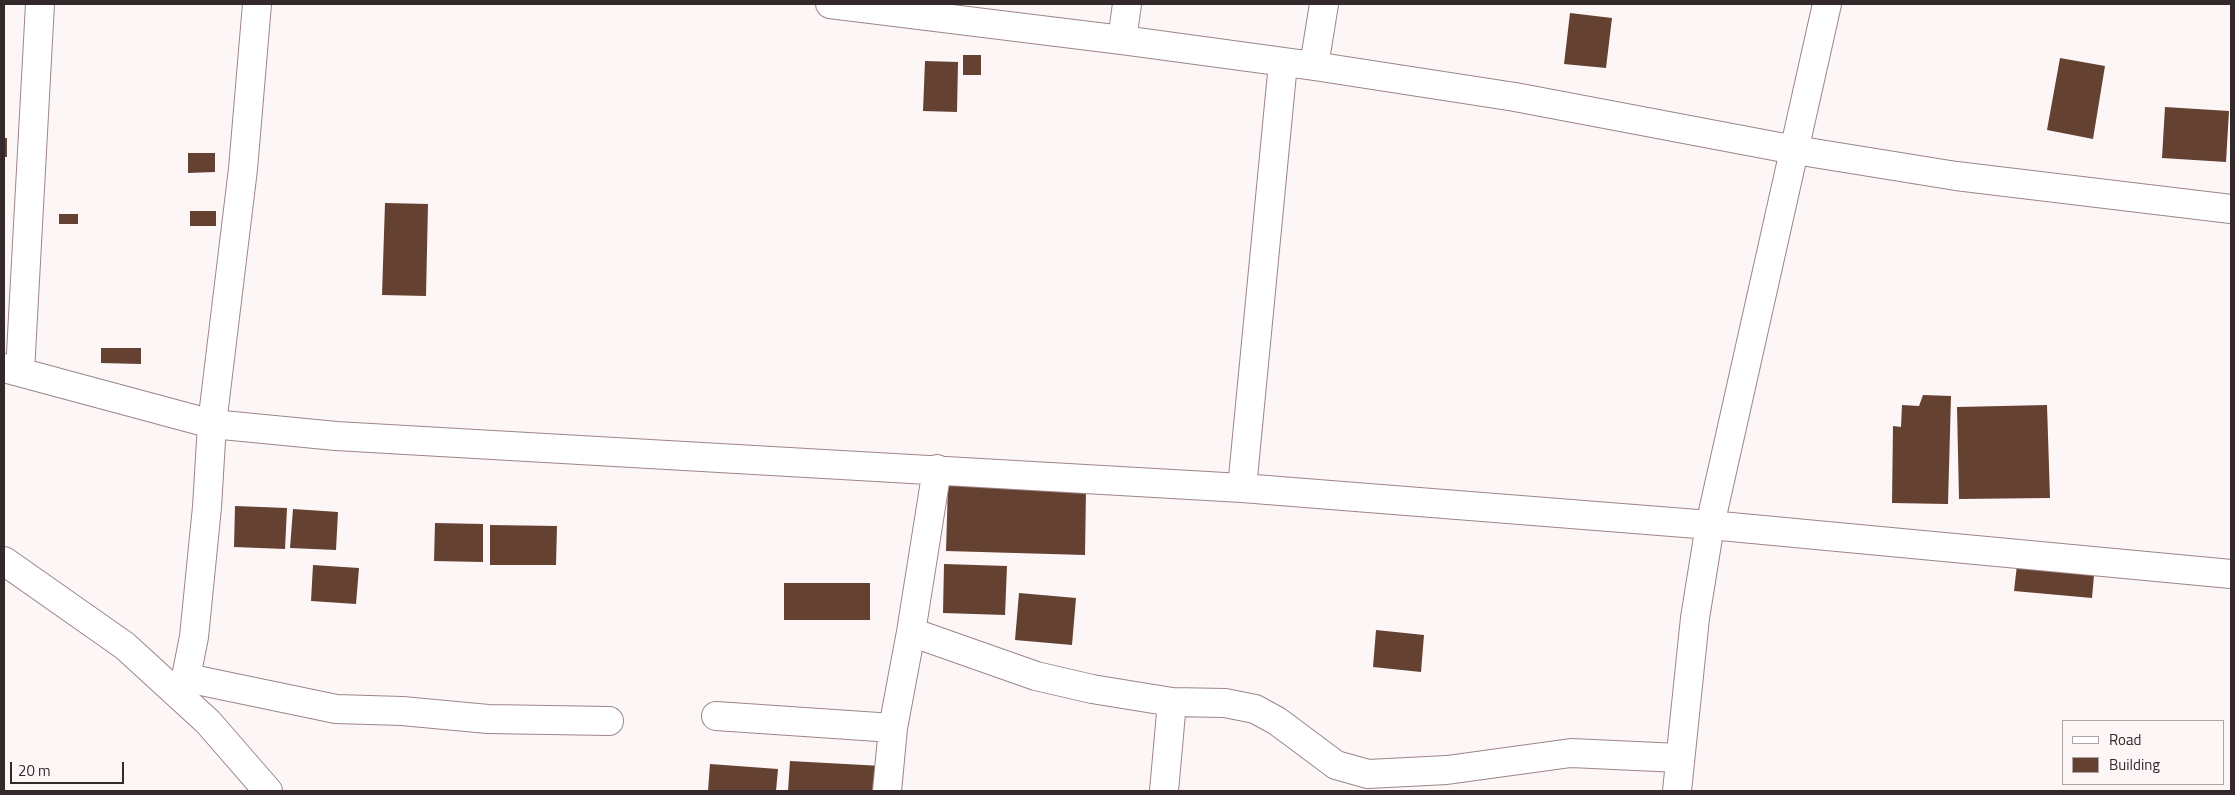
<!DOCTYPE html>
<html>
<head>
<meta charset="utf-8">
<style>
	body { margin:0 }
	#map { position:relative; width:2235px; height:795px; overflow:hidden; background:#fcf6f7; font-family:"Titillium Web",sans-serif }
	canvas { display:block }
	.frame { position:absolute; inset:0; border:5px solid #33292a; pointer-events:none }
	.legend { position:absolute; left:2062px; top:720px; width:162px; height:65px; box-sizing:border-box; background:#fcf6f7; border:1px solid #aca4a5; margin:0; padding:6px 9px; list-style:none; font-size:15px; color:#33292a }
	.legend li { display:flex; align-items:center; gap:10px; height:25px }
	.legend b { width:25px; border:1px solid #aca4a5 }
	.scale { position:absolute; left:10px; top:762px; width:114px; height:22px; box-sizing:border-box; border:2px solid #33292a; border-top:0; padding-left:6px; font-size:15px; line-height:18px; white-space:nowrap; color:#33292a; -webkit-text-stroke:4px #fcf6f7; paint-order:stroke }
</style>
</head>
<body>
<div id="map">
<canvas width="2235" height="795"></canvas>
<div class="frame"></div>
<ul class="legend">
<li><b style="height:6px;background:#fff"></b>Road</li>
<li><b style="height:14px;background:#654132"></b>Building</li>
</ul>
<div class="scale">20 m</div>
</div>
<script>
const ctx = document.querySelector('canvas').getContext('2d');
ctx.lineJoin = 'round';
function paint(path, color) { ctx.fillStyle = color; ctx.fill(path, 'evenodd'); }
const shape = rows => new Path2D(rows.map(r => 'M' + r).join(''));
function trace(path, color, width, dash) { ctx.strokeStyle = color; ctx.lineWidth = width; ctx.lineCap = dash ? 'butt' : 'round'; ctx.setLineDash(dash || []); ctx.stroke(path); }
const building = shape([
	[1570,13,1612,18,1606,68,1564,64],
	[963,55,981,55,981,75,963,75],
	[2060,58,2105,66,2093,139,2047,130],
	[925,61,958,62,957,112,923,111],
	[2165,107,2229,111,2226,162,2162,158],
	[4,138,7,138,7,157,4,157],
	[188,153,215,153,215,172,188,173],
	[385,203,428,204,426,296,382,295],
	[190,211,216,211,216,226,190,226],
	[59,214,78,214,78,224,59,224],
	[101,348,141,348,141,364,101,363],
	[1923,395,1951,396,1948,504,1892,503,1893,426,1901,427,1902,405,1919,406],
	[2047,405,2050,498,1959,499,1957,407],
	[948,484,1086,488,1085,555,946,551],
	[235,506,287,508,285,549,234,547],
	[293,509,338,512,336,550,290,548],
	[435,523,483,524,483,562,434,561],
	[490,525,557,526,556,565,490,565],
	[2018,556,2095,564,2092,598,2014,591],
	[944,564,1007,566,1005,615,943,613],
	[313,565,359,568,356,604,311,601],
	[784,583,870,583,870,620,784,620],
	[1019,593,1076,598,1072,645,1015,640],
	[1376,630,1424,635,1421,672,1373,667],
	[790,761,882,766,880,791,788,791],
	[710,764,778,769,776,791,708,791]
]);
const minor = shape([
	[830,4,1122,40,1314,66,1515,97,1795,150,1956,176,2231,209],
	[1122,40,1127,4],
	[1314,66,1324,4],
	[4,368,212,424,336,436,1242,488,1710,525,2231,574],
	[20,372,40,4],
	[937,469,911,632,1036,676,1092,689,1172,702,1225,703,1255,709,1277,721,1336,765,1368,774,1447,770,1571,753,1679,758],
	[1242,488,1283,63],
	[4,561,125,646,208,722,268,791],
	[187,678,336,709,402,711,488,719,609,721],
	[182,697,194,637,207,507,212,424,243,169,257,4],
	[716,716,893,728,911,632],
	[887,791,893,728],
	[1164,791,1172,702],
	[1677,791,1695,618,1710,525,1827,4]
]);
paint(building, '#654132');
trace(minor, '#9d8588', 30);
trace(minor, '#fff', 28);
</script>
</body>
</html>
